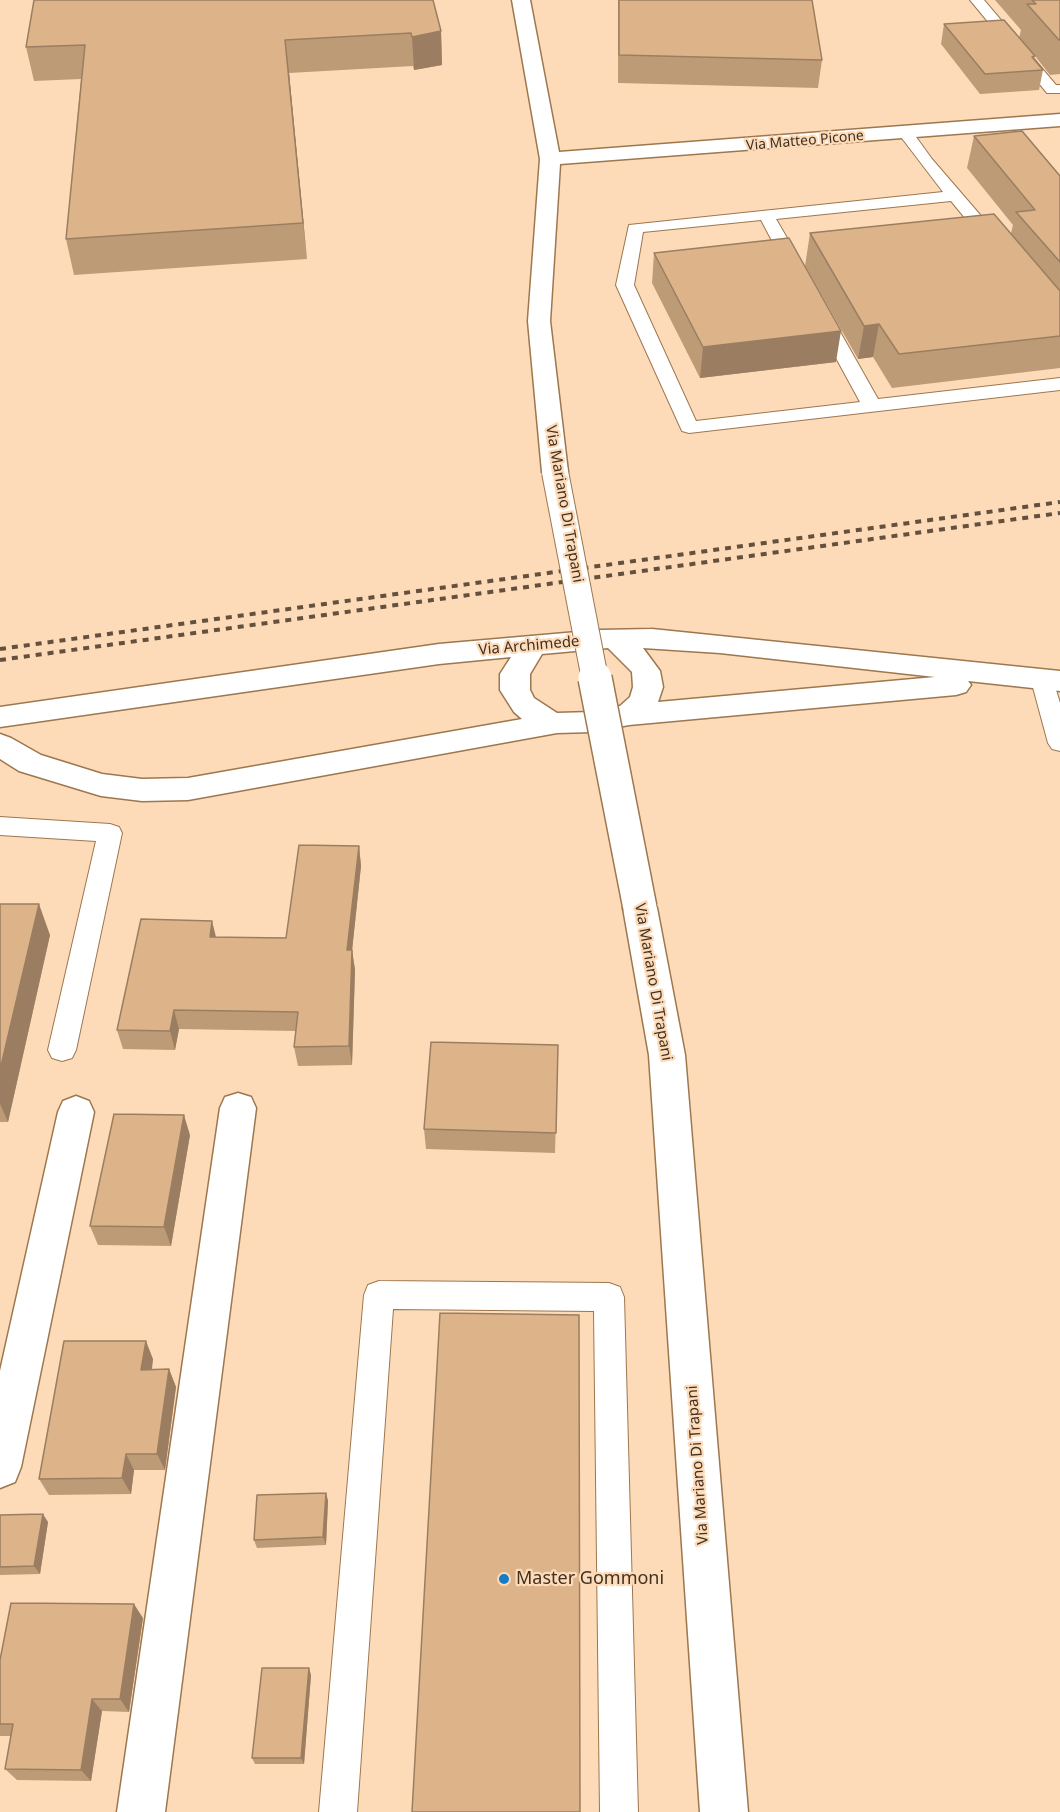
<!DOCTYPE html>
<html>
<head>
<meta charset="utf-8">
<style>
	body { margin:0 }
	canvas { display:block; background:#fddbb9 }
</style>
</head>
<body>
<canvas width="1060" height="1812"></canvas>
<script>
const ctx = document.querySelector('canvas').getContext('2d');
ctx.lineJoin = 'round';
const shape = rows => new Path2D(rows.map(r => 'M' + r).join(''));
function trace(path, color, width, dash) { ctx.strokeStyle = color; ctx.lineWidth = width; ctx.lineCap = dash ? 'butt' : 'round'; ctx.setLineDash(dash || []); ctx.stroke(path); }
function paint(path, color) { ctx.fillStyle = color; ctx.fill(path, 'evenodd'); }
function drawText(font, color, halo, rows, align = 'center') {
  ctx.font = font + ' "Noto Sans",sans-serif'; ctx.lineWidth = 4.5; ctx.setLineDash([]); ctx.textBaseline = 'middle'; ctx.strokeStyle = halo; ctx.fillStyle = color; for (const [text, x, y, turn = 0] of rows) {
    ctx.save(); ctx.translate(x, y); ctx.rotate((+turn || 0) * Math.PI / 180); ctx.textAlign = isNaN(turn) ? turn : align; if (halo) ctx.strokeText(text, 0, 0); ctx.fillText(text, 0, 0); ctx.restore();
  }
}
const lane = shape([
	[970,0,984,0,1056,85,1060,85,1060,93,1047,93,970,0],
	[906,128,911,130,932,159,1000,238,1002,242,1000,246,988,246,951,201,776,219,805,269,796,274,787,269,761,220,643,232,634,285,696,421,860,402,812,314,821,309,830,314,878,399,1060,378,1060,390,689,433,682,431,616,285,629,225,943,192,898,133,906,128],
	[1042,672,1050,675,1053,680,1060,703,1060,751,1052,749,1048,743,1031,680,1034,675,1042,672],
	[0,817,110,824,119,827,122,833,76,1050,72,1058,62,1061,52,1058,48,1050,96,841,0,835,0,817],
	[379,1281,609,1283,620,1287,624,1297,638,1812,600,1812,594,1311,393,1309,357,1812,319,1812,364,1295,368,1285,379,1281]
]);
const street = shape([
	[512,0,530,0,559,152,1060,114,1060,126,560,164,550,321,568,472,564,477,555,480,546,477,542,472,528,321,540,159,512,0],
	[652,629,1060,671,1060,691,968,681,971,685,966,692,956,695,629,725,592,732,557,733,188,800,142,801,101,796,19,771,0,759,0,734,11,738,41,755,102,774,142,779,188,778,522,719,514,712,500,690,500,674,511,657,439,664,0,727,0,707,439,644,600,630,652,629],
	[608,648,632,672,633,687,630,697,620,706,592,712,557,713,534,698,530,690,530,674,542,654,608,648],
	[643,648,720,653,935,677,658,702,663,687,660,671,643,648],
	[640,895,652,899,657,908,685,1055,748,1812,700,1812,649,1055,623,908,628,899,640,895],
	[238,1093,251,1097,256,1108,165,1812,117,1812,220,1108,225,1097,238,1093],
	[76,1096,89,1101,94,1112,21,1467,15,1482,0,1488,0,1371,58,1112,63,1101,76,1096]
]);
const rail = shape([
	[0,649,1060,502],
	[0,660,1060,513]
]);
const streetBridgeFar1 = shape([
	[555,472,595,679]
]);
const streetBridge = shape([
	[595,678,640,908]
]);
const wall = shape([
	[618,0,812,0,822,60,818,88,618,83],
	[995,0,1060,0,1060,74,1050,75,1035,56,1034,59,1043,70,1039,90,980,94,941,44,944,24,1019,38,1021,30],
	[441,31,442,65,414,70,413,66,289,73,307,259,74,275,66,239,81,79,34,81,26,47],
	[974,136,1060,176,1060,368,892,388,873,357,858,359,805,266,810,233,1011,233,1013,225,967,168],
	[654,253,836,362,700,378,652,283],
	[359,846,361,866,352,950,355,970,352,1065,298,1066,294,1047,296,1031,179,1029,175,1050,123,1049,117,1030,216,937,286,938],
	[0,904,50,935,8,1122,0,1122,0,1123],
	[558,1045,555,1153,426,1149,424,1129],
	[190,1135,171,1246,98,1245,90,1226],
	[153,1359,152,1370,169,1369,176,1387,165,1470,134,1470,131,1494,49,1495,39,1479],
	[326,1493,328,1501,326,1545,257,1548,254,1540],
	[0,1515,48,1522,40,1574,0,1575],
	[143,1618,129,1712,102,1711,91,1781,17,1780,5,1769,11,1736,0,1736,0,1660],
	[311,1675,304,1764,255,1764,252,1758]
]);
const shadedWall = shape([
	[441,31,442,65,414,70,412,37],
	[285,40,289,73,307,259,303,223],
	[879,324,873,357,858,359,864,326],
	[841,331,836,362,700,378,703,347],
	[359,846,361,866,350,970,347,950],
	[39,904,50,935,8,1122,0,1104,0,1070],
	[212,921,217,941,210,937],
	[352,950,355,970,352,1065,349,1046],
	[174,1010,179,1029,175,1050,170,1031],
	[184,1115,190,1135,171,1246,164,1227],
	[146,1341,153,1359,149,1387,141,1370],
	[169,1369,176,1387,165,1470,157,1454],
	[126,1454,134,1470,131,1494,122,1478],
	[326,1493,328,1501,326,1545,323,1537],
	[43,1514,48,1522,40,1574,34,1566],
	[134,1604,143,1618,129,1712,120,1699],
	[309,1668,311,1675,304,1764,301,1758],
	[92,1699,102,1711,91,1781,81,1770]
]);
const building = shape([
	[34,0,433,0,441,31,412,37,411,33,285,40,303,223,66,239,85,45,26,47,34,0],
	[619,0,812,0,822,60,619,55,619,0],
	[1032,0,1060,0,1060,40,1059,40,1027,4,1036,4,1032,0],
	[1004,20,1035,56,1032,57,1043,70,985,74,944,24,1004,20],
	[1022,131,1060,176,1060,262,1016,212,1035,210,974,136,1022,131],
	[994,214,1060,291,1060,336,899,354,879,324,864,326,810,233,994,214],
	[789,238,841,331,703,347,654,253,789,238],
	[299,845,359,846,347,950,352,950,349,1046,294,1047,298,1012,174,1010,170,1031,117,1030,141,919,212,921,210,937,286,938,299,845],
	[0,904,39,904,0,1070,0,904],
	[431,1042,558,1045,556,1133,424,1129,431,1042],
	[114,1114,184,1115,164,1227,90,1226,114,1114],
	[440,1313,579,1315,580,1812,412,1812,440,1313],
	[64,1341,146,1341,141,1370,169,1369,157,1454,126,1454,122,1478,39,1479,64,1341],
	[326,1493,323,1537,254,1540,257,1495,326,1493],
	[43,1514,34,1566,0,1567,0,1515,43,1514],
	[11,1603,134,1604,120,1699,92,1699,81,1770,5,1769,13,1724,0,1724,0,1660,11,1603],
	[262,1668,309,1668,301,1758,252,1758,262,1668]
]);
const markers = [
	[504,1579,6,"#157cc7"]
];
const farStreetnames = [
	["Via Matteo Picone",805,141,-5]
];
const streetNames = [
	["Via Mariano Di Trapani",564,504,80],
	["Via Archimede",529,646,-5],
	["Via Mariano Di Trapani",653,982,80],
	["Via Mariano Di Trapani",698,1465,-94]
];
const nearPoinames = [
	["Master Gommoni",516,1579]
];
trace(lane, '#9d774e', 2);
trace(street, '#9d774e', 3);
paint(lane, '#fff');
paint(street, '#fff');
trace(rail, '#64503c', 4, [6, 6]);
trace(streetBridgeFar1, '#9d774e', 28, []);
trace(streetBridge, '#9d774e', 36, []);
trace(streetBridgeFar1, '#fff', 26);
trace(streetBridge, '#fff', 33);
paint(wall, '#be9b77');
paint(shadedWall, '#9b7e61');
paint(building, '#ddb48a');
trace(building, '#9b7e61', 1.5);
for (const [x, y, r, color] of markers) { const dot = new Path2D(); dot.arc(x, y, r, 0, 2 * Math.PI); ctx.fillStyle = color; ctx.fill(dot); trace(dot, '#fddbb9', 2); }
drawText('14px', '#423120', '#fddbb9', farStreetnames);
drawText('15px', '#423120', '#fddbb9', streetNames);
drawText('18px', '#423120', '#fddbb9', nearPoinames, 'left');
</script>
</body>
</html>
